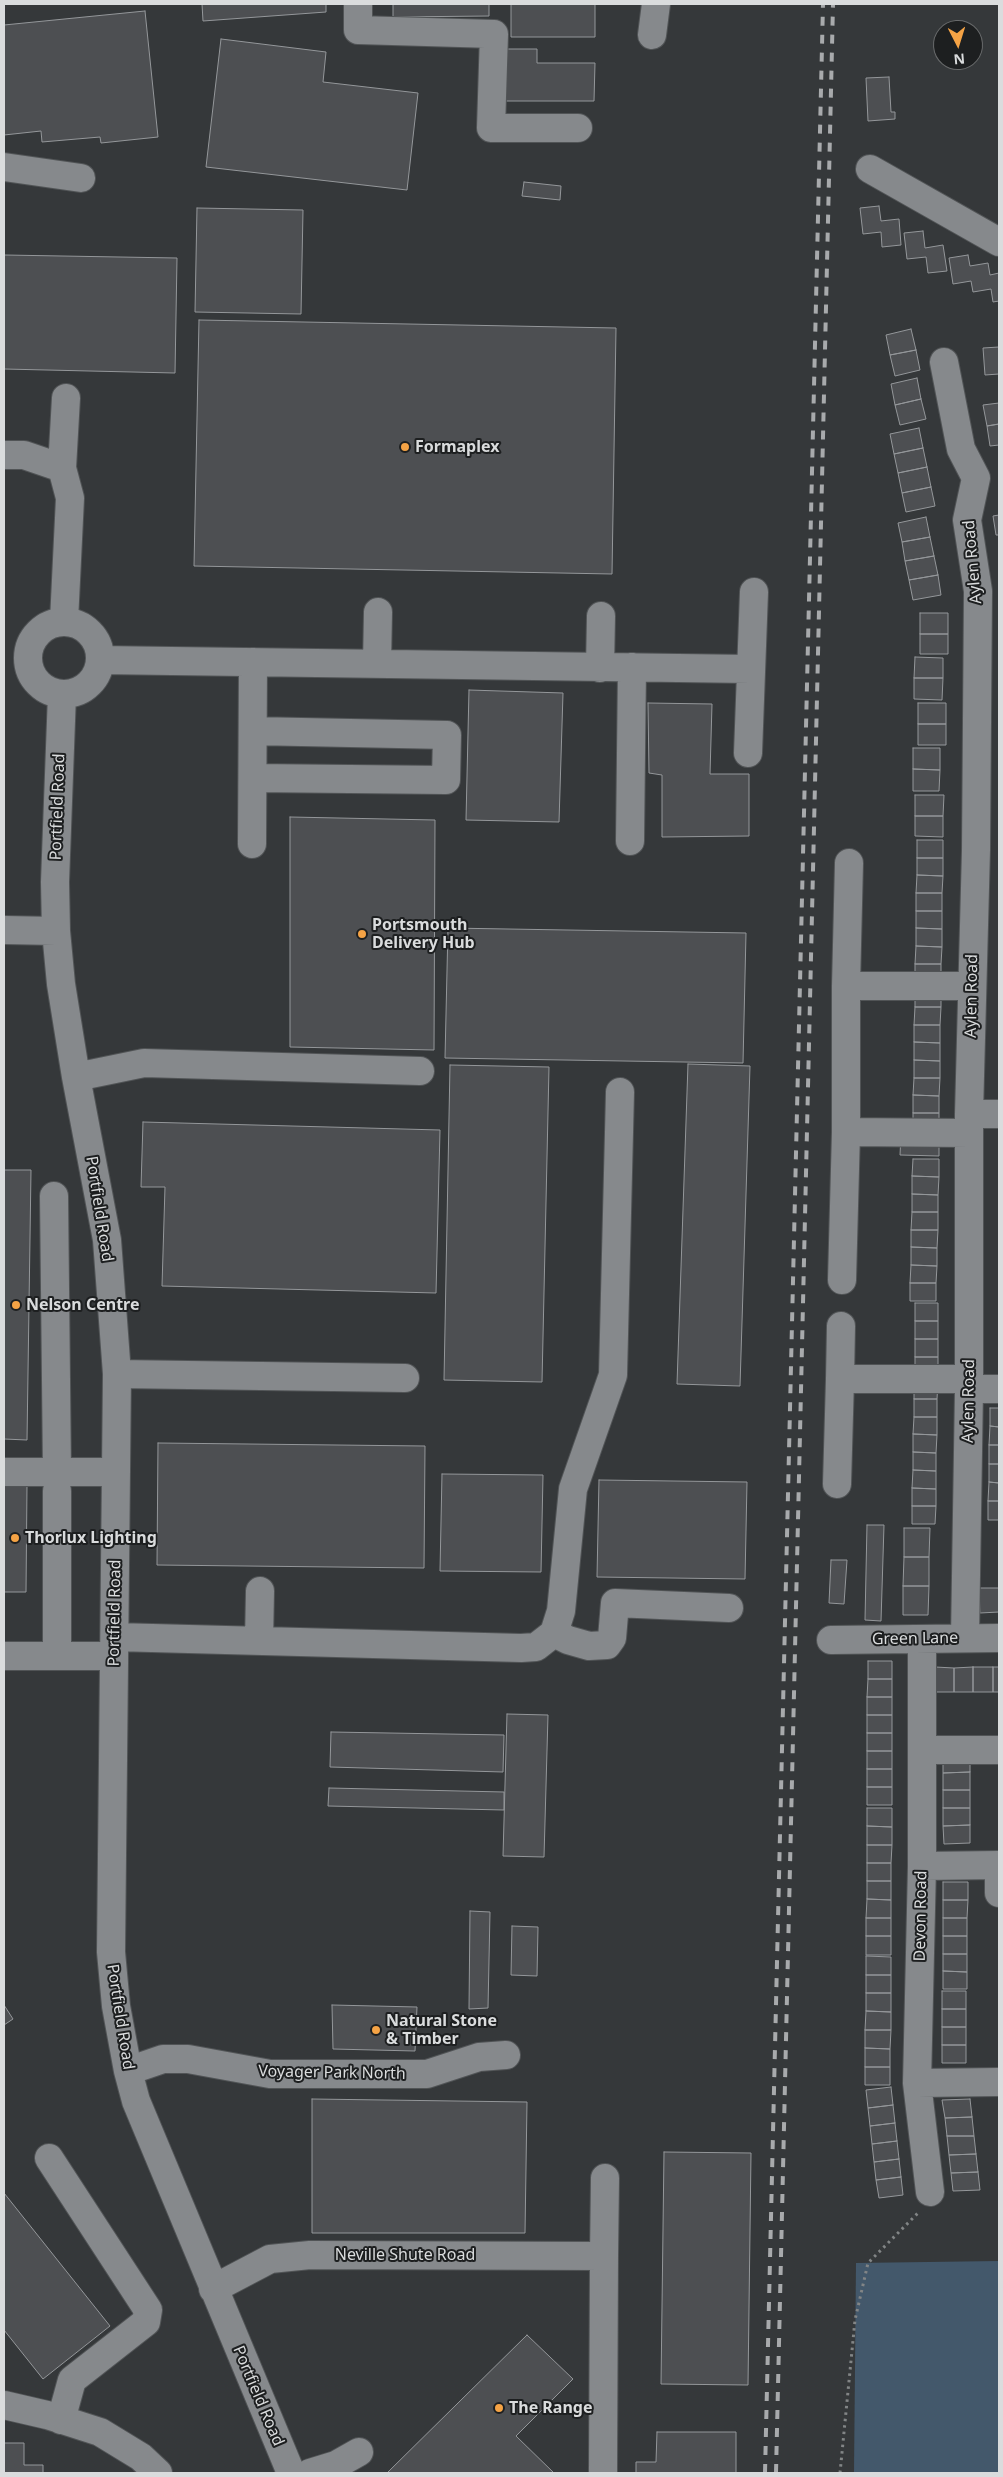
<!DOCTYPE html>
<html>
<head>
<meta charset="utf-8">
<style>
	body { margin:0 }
	#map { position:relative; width:1003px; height:2477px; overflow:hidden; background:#35383a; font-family:"Noto Sans",sans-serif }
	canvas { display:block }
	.frame { position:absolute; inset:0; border:5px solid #dadcdd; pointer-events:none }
	.north { position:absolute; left:933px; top:20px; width:50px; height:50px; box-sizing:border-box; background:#1d1f20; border:1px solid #696b6c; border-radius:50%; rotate:175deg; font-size:14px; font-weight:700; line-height:20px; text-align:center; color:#dadcdd }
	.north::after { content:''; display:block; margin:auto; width:18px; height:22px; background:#f5a345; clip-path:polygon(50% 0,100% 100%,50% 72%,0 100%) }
</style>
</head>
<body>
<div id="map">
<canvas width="1003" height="2477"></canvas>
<div class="frame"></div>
<div class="north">N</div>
</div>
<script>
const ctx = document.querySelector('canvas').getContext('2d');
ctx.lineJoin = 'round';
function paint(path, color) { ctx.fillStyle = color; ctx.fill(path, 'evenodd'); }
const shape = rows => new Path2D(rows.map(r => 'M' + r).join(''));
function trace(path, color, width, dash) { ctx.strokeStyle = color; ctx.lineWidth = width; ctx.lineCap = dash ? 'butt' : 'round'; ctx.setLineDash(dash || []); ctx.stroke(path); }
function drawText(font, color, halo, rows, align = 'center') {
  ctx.font = font + ' "Noto Sans",sans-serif'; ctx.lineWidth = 4; ctx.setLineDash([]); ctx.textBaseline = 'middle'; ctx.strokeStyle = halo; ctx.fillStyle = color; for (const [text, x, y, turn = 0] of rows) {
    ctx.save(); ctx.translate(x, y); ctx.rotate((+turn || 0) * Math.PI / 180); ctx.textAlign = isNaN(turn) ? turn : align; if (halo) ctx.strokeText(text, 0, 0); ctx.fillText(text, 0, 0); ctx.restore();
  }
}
const green = shape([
	[999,2261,999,2473,854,2473,856,2263]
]);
const building = shape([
	[202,4,326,4,326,12,203,21,202,4],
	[393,4,489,4,489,16,393,17,393,4],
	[511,4,595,4,595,37,511,37,511,4],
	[145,11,158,137,101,143,100,137,42,142,41,131,4,135,4,25,145,11],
	[221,39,326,52,323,82,418,93,407,190,206,167,221,39],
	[502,49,537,49,537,63,595,63,594,101,502,101,502,49],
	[889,77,891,112,895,112,895,119,868,121,866,78,889,77],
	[524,182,561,186,560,200,522,196,524,182],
	[879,206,881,221,899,219,901,245,882,247,881,232,863,234,860,208,879,206],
	[197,208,303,210,301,314,195,312,197,208],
	[923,231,925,248,943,245,947,271,928,273,926,257,907,259,904,233,923,231],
	[4,255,177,258,175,373,4,369,4,255],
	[968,255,970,266,988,263,990,275,999,273,999,301,993,302,991,289,973,292,971,281,953,284,949,258,968,255],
	[199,320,616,328,612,574,194,566,199,320],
	[911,329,916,350,890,355,886,335,911,329],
	[999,347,999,374,985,375,983,348,999,347],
	[916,350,920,370,895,376,890,355,916,350],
	[917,378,921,399,895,405,891,384,917,378],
	[921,399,926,419,900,425,895,405,921,399],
	[999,403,999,424,987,426,983,405,999,403],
	[999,424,999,445,990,446,987,426,999,424],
	[919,428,923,448,894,454,890,434,919,428],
	[923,448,927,467,898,473,894,454,923,448],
	[927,467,931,487,902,493,898,473,927,467],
	[931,487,935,506,906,512,902,493,931,487],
	[999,515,999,535,996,535,993,516,999,515],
	[926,517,930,537,902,542,898,523,926,517],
	[930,537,934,556,905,561,902,542,930,537],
	[934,556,938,575,909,580,905,561,934,556],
	[938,575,941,595,913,600,909,580,938,575],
	[920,613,948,613,948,634,920,634,920,613],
	[920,634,948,634,948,654,920,654,920,634],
	[915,657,943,658,943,678,914,678,915,657],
	[914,678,943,678,942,700,914,699,914,678],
	[469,690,563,693,559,822,466,820,469,690],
	[648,703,712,704,710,774,749,774,749,836,662,837,662,775,649,773,648,703],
	[918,703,946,703,946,724,918,724,918,703],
	[918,724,946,724,946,745,918,745,918,724],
	[913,748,940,748,940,770,913,769,913,748],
	[913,769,940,770,939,791,913,791,913,769],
	[915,795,944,795,943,816,915,816,915,795],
	[915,816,943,816,943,837,915,836,915,816],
	[290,817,435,820,434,1050,290,1047,290,817],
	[917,840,943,840,943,858,917,858,917,840],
	[917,858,943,858,943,876,917,875,917,858],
	[917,875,943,876,942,893,916,893,917,875],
	[916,893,942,893,942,911,916,911,916,893],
	[916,911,942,911,942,929,916,928,916,911],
	[448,928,746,933,743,1063,445,1058,448,928],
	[916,928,942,929,942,947,916,946,916,928],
	[916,946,942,947,941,964,915,964,916,946],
	[915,964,941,964,941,982,915,981,915,964],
	[915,990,941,990,941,1007,915,1007,915,990],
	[915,1007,941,1007,940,1025,914,1025,915,1007],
	[914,1025,940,1025,940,1043,914,1042,914,1025],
	[914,1042,940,1043,940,1061,914,1060,914,1042],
	[914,1060,940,1061,940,1078,914,1078,914,1060],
	[688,1064,750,1066,740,1386,677,1384,688,1064],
	[450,1065,549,1067,542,1382,444,1380,450,1065],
	[914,1078,940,1078,939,1096,913,1095,914,1078],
	[913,1095,939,1096,939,1113,913,1113,913,1095],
	[913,1113,939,1113,939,1131,913,1130,913,1113],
	[143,1122,440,1130,436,1293,162,1286,165,1187,141,1187,143,1122],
	[901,1135,939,1136,939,1156,900,1155,901,1135],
	[913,1159,939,1159,939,1177,912,1176,913,1159],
	[4,1170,31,1170,27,1440,4,1439,4,1170],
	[912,1176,939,1177,938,1195,912,1194,912,1176],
	[912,1194,938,1195,938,1212,912,1212,912,1194],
	[912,1212,938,1212,938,1230,911,1230,912,1212],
	[911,1230,938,1230,937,1248,911,1247,911,1230],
	[911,1247,937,1248,937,1266,911,1265,911,1247],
	[911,1265,937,1266,936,1283,910,1283,911,1265],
	[910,1283,936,1283,936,1301,910,1301,910,1283],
	[915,1303,938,1303,938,1321,915,1321,915,1303],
	[915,1321,938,1321,938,1339,915,1339,915,1321],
	[915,1339,938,1339,938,1357,915,1357,915,1339],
	[915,1357,938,1357,938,1375,915,1375,915,1357],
	[914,1381,938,1381,937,1399,914,1399,914,1381],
	[914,1399,937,1399,937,1417,914,1417,914,1399],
	[990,1408,999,1408,999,1427,990,1426,990,1408],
	[914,1417,937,1417,937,1435,913,1434,914,1417],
	[990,1426,999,1427,999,1445,989,1445,990,1426],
	[913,1434,937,1435,936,1453,913,1452,913,1434],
	[158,1443,425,1446,424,1568,157,1565,158,1443],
	[989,1445,999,1445,999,1464,989,1464,989,1445],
	[913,1452,936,1453,936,1471,913,1470,913,1452],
	[989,1464,999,1464,999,1483,989,1482,989,1464],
	[913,1470,936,1471,936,1489,912,1488,913,1470],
	[442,1474,543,1475,541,1572,440,1571,442,1474],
	[599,1480,747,1482,745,1579,597,1577,599,1480],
	[989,1482,999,1483,999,1501,988,1501,989,1482],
	[4,1485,27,1485,26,1592,4,1592,4,1485],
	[912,1488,936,1489,936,1506,912,1506,912,1488],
	[988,1501,999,1501,999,1520,988,1520,988,1501],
	[912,1506,936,1506,935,1524,912,1524,912,1506],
	[867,1525,884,1525,881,1621,865,1620,867,1525],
	[904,1528,930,1528,929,1557,904,1557,904,1528],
	[904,1557,929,1557,929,1586,903,1586,904,1557],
	[831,1560,847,1560,844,1604,829,1603,831,1560],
	[903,1586,929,1586,928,1615,903,1615,903,1586],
	[979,1588,999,1588,999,1612,980,1613,979,1588],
	[868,1661,892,1661,892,1679,868,1679,868,1661],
	[935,1667,954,1668,954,1692,935,1692,935,1667],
	[973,1667,993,1667,993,1692,973,1692,973,1667],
	[973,1667,973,1692,954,1692,954,1668,973,1667],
	[993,1667,999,1667,999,1692,993,1692,993,1667],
	[868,1679,892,1679,892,1697,867,1697,868,1679],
	[867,1697,892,1697,892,1715,867,1715,867,1697],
	[507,1714,548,1715,544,1857,503,1856,507,1714],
	[867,1715,892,1715,892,1733,867,1733,867,1715],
	[331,1732,504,1735,503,1772,330,1767,331,1732],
	[867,1733,892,1733,892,1751,867,1751,867,1733],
	[867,1751,892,1751,892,1769,867,1769,867,1751],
	[943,1755,970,1755,970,1772,943,1773,943,1755],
	[867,1769,892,1769,892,1787,867,1787,867,1769],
	[970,1772,970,1790,943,1790,943,1773,970,1772],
	[867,1787,892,1787,892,1805,867,1805,867,1787],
	[329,1788,504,1792,504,1810,328,1806,329,1788],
	[943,1790,970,1790,970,1808,943,1808,943,1790],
	[867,1808,892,1808,892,1827,867,1826,867,1808],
	[943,1808,970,1808,970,1825,943,1826,943,1808],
	[970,1825,970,1843,944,1844,943,1826,970,1825],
	[867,1826,892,1827,892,1845,867,1845,867,1826],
	[867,1845,892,1845,891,1863,867,1863,867,1845],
	[867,1863,891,1863,891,1881,867,1881,867,1863],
	[867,1881,891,1881,891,1900,867,1899,867,1881],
	[943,1882,968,1882,968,1900,943,1900,943,1882],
	[867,1899,891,1900,891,1918,866,1918,867,1899],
	[943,1900,968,1900,967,1918,943,1918,943,1900],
	[470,1911,490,1912,488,2008,469,2009,470,1911],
	[866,1918,891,1918,891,1936,866,1936,866,1918],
	[943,1918,967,1918,967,1936,943,1936,943,1918],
	[512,1926,538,1927,537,1976,511,1975,512,1926],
	[866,1936,891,1936,891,1955,866,1955,866,1936],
	[943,1936,967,1936,967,1954,943,1954,943,1936],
	[943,1954,967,1954,967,1972,943,1971,943,1954],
	[866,1956,891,1957,891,1975,866,1975,866,1956],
	[943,1971,967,1972,967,1989,943,1989,943,1971],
	[866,1975,891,1975,891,1993,866,1993,866,1975],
	[942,1991,966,1991,966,2009,942,2009,942,1991],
	[866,1993,891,1993,891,2012,866,2011,866,1993],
	[4,2005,13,2019,4,2025,4,2005],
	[332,2005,417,2007,415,2051,333,2049,332,2005],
	[942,2009,966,2009,966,2027,942,2027,942,2009],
	[866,2011,891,2012,891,2030,865,2030,866,2011],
	[942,2027,966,2027,966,2045,942,2045,942,2027],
	[865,2030,891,2030,890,2049,865,2048,865,2030],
	[942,2045,966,2045,966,2063,942,2063,942,2045],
	[865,2048,890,2049,890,2067,865,2067,865,2048],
	[865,2067,890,2067,890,2085,865,2085,865,2067],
	[891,2087,893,2105,868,2108,866,2090,891,2087],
	[312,2099,527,2102,525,2233,312,2233,312,2099],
	[970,2099,972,2117,945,2118,942,2100,970,2099],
	[893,2105,895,2123,870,2126,868,2108,893,2105],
	[972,2117,974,2136,947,2136,945,2118,972,2117],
	[895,2123,897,2141,872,2144,870,2126,895,2123],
	[947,2136,974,2136,976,2154,949,2155,947,2136],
	[897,2141,899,2159,874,2162,872,2144,897,2141],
	[664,2152,751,2153,748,2385,661,2384,664,2152],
	[976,2154,978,2172,951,2173,949,2155,976,2154],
	[899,2159,901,2177,876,2180,874,2162,899,2159],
	[978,2172,980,2190,953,2191,951,2173,978,2172],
	[901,2177,903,2195,879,2198,876,2180,901,2177],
	[4,2193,110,2326,43,2379,4,2330,4,2193],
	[527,2335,573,2379,516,2436,554,2473,387,2473,527,2335],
	[657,2432,736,2432,736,2473,636,2473,636,2462,656,2462,657,2432],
	[4,2443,24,2443,24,2465,43,2465,43,2473,4,2473,4,2443]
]);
const path = shape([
	[840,2473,855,2320,868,2263,919,2212]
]);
const minor = shape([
	[358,4,358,30,494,34,491,128,578,128],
	[652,35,656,4],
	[4,167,81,178],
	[870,169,999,242],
	[944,362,961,449,976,478,967,520,978,591,976,850,969,1114,969,1389,965,1638],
	[4,455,24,455,62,468,70,498,64,621],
	[62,468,66,398],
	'28 658a36 36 0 1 1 72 0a36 36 0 1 1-72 0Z',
	[100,660,750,669],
	[377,664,378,612],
	[600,668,601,616],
	[62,694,55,882,56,931,61,984,76,1077,107,1240,117,1374,111,1952,116,2006,128,2071,136,2101,291,2473],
	[253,731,447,735,446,780,253,778],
	[748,753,754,592],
	[630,841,632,667],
	[252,844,253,662],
	[4,930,56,931],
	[846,986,849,863],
	[76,1077,144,1063,420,1071],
	[969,1114,999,1114],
	[846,1132,846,986,972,986],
	[54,1196,57,1472],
	[842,1280,846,1132,969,1133],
	[117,1374,405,1378],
	[840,1379,841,1326],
	[969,1389,999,1389],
	[4,1472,116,1472],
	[837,1484,840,1379,969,1379],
	[554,1633,568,1640,589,1646,607,1645,612,1638,615,1603,729,1608],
	[115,1637,521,1648,536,1647,554,1633,561,1611,573,1489,613,1375,620,1092],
	[831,1640,999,1638],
	[922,1640,922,1866,917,2083,930,2192],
	[259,1641,260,1591],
	[4,1656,114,1656],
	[57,1656,57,1491],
	[922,1750,999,1750],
	[999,1865,999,1893],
	[922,1866,999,1865],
	[128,2071,163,2059,188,2059,270,2074,427,2074,479,2057,506,2055],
	[917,2083,999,2082],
	[49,2158,148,2310,146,2322,72,2380,61,2420],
	[604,2256,605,2178],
	[213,2289,270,2259,310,2255,604,2256,603,2473],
	[4,2405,47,2415,100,2432,141,2457,158,2473],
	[310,2473,336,2465,359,2452]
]);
const rail = shape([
	[765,2473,823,4],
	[776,2473,833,4]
]);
const markers = [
	[405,447,5,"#f5a345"],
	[362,934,5,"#f5a345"],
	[16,1305,5,"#f5a345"],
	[15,1538,5,"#f5a345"],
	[376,2030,5,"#f5a345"],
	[499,2408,5,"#f5a345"]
];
const poiNames = [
	["Formaplex",415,447],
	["Portsmouth",372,925],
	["Delivery Hub",372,943],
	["Nelson Centre",26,1305],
	["Thorlux Lighting",25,1538],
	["Natural Stone",386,2021],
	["& Timber",386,2039],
	["The Range",509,2408]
];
const streetNames = [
	["Aylen Road",973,562,-95],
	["Portfield Road",58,807,-88],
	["Aylen Road",972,996,-89],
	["Portfield Road",99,1209,81],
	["Aylen Road",969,1401,-89],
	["Portfield Road",115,1613,-89],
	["Green Lane",915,1639,-1],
	["Devon Road",921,1916,-89],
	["Portfield Road",120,2017,81],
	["Voyager Park North",332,2073,1],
	["Neville Shute Road",405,2255],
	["Portfield Road",258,2396,67]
];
paint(green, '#43586b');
paint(building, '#4d4f52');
trace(building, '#94979a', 1);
trace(minor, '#515456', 30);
trace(path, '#828586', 3, [2.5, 4]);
trace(minor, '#86898c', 28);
trace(rail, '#a8aaac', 4, [9, 9]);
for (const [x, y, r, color] of markers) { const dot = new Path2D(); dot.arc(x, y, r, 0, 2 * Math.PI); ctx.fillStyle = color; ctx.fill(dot); trace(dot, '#1d1f20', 2); }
drawText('bold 16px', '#dadcdd', '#1d1f20', poiNames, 'left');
drawText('16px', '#dadcdd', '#1d1f20', streetNames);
</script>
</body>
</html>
